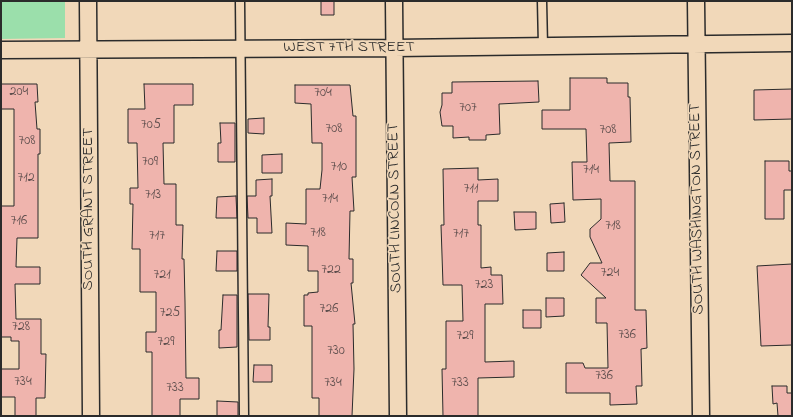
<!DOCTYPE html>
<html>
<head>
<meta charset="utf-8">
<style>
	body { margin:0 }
	#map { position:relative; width:793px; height:417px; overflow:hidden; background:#f1d8b9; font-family:"Indie Flower",sans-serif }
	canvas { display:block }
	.frame { position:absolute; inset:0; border:2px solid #2b2b2b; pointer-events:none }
</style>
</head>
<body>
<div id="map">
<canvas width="793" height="417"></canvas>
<div class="frame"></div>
</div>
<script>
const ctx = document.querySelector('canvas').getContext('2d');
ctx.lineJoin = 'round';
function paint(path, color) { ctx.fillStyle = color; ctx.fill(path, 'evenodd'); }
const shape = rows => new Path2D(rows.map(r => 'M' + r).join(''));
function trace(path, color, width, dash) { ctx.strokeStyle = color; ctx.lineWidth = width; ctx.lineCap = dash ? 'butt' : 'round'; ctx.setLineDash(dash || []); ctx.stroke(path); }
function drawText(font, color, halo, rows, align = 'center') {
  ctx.font = font + ' "Indie Flower",sans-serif'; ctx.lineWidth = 3; ctx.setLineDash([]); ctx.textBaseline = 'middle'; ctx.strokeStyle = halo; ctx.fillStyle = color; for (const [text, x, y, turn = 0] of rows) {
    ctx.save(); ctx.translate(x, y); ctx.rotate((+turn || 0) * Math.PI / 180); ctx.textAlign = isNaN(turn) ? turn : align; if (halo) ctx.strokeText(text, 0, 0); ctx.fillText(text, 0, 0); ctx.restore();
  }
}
const green = shape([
	[1,1,65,1,65,38,1,39]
]);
const building = shape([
	[321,1,334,1,334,15,321,15,321,1],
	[570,78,607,78,607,83,628,83,628,97,630,97,631,142,609,143,610,181,635,181,635,310,646,310,647,348,641,349,642,386,636,386,637,404,610,405,610,393,566,393,566,363,583,363,585,368,608,368,607,323,596,323,596,298,606,298,581,275,590,263,602,263,590,237,590,229,601,219,601,199,573,200,572,162,587,162,586,129,542,129,542,110,570,110,570,78],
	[538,81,539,102,499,104,500,134,486,135,486,140,469,140,469,137,453,138,453,126,442,126,440,112,442,105,442,93,452,93,452,82,538,81],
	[1,84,37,84,38,102,35,102,37,129,40,129,40,154,38,154,38,238,17,238,16,267,40,267,40,284,15,284,16,319,41,319,41,354,46,354,45,398,36,398,36,416,15,416,15,397,1,397,1,369,19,369,19,341,11,341,11,337,1,337,1,206,14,206,14,109,1,109,1,84],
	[144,84,193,84,193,105,174,105,174,143,163,143,164,184,176,184,176,225,183,225,182,259,184,259,185,302,186,378,199,378,199,399,180,399,180,416,152,416,152,352,146,352,146,332,156,332,156,292,140,292,140,249,132,249,133,204,130,204,130,188,138,188,137,143,128,143,128,109,145,109,144,84],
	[295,85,350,85,353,116,356,116,356,177,352,177,354,211,350,211,349,259,353,259,353,283,351,283,355,324,353,324,354,369,352,416,319,416,319,398,312,398,312,326,304,326,304,295,308,295,308,293,318,292,318,271,308,271,308,246,286,245,286,223,306,224,306,189,320,189,322,170,322,143,312,143,311,104,295,103,295,85],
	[792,89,792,119,754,120,754,90,792,89],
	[264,118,264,134,248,133,248,119,264,118],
	[220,123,235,123,235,162,218,162,218,143,221,143,220,123],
	[282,154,282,173,262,173,262,155,282,154],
	[765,161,789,161,789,171,792,171,792,190,784,190,784,219,765,219,765,161],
	[478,168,478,180,498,179,498,201,478,201,478,225,481,225,481,268,491,267,491,275,502,275,503,304,485,304,485,362,514,361,514,377,478,378,478,416,443,416,442,369,446,369,446,321,463,321,462,285,443,285,441,225,444,225,443,169,478,168],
	[272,179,272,196,270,196,272,233,257,233,257,218,248,218,247,196,256,196,256,180,272,179],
	[236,196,237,218,216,218,217,197,236,196],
	[564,203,565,222,551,223,550,204,564,203],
	[514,212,536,212,536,229,515,230,514,212],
	[217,251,237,251,237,271,216,271,217,251],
	[564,252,564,271,547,271,547,253,564,252],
	[792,264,792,345,761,346,757,266,792,264],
	[248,294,269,294,268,327,270,327,270,340,249,340,248,294],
	[223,295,237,295,237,347,219,348,219,330,221,330,223,295],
	[546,298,564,298,564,316,546,317,546,298],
	[523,310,541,310,541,328,523,328,523,310],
	[254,365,272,365,272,382,253,382,254,365],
	[772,386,787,386,787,393,792,393,792,416,778,416,777,403,773,404,772,386],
	[217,401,238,402,238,416,217,416,217,401]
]);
const service = shape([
	[240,1,244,416],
	[542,1,543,46]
]);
const minor = shape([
	[88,1,91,416],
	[394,1,398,416],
	[696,1,701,416],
	[1,50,394,48,792,43]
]);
const numberNames = [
	["204",19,93],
	["704",323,94],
	["707",468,109],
	["705",151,126],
	["708",334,130],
	["708",608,131],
	["708",27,142],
	["709",150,163],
	["710",339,168],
	["714",591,171],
	["712",26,179],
	["711",471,190],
	["713",153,196],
	["714",330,200],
	["716",19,222],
	["718",613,227],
	["718",318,234],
	["717",461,235],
	["717",157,237],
	["722",331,271],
	["724",610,274],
	["721",162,276],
	["723",484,286],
	["726",329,310],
	["725",170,314],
	["728",21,328],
	["736",627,336],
	["729",465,337],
	["729",166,343],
	["730",336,352],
	["736",604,377],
	["734",23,383],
	["734",333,384],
	["733",460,384],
	["733",175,389]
];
const streetNames = [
	["WEST 7TH STREET",349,48],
	["SOUTH LINCOLN STREET",396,208,-91],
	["SOUTH GRANT STREET",89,209,-90],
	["SOUTH WASHINGTON STREET",698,209,-91]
];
paint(green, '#9bdfab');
paint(building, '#efb4ad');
trace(building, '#2b2b2b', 1);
trace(service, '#2b2b2b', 11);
trace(minor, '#2b2b2b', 19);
trace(service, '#f1d8b9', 8);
trace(minor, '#f1d8b9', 16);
drawText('14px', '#5c4d4c', null, numberNames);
drawText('16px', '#2b2b2b', '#f1d8b9', streetNames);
</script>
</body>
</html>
